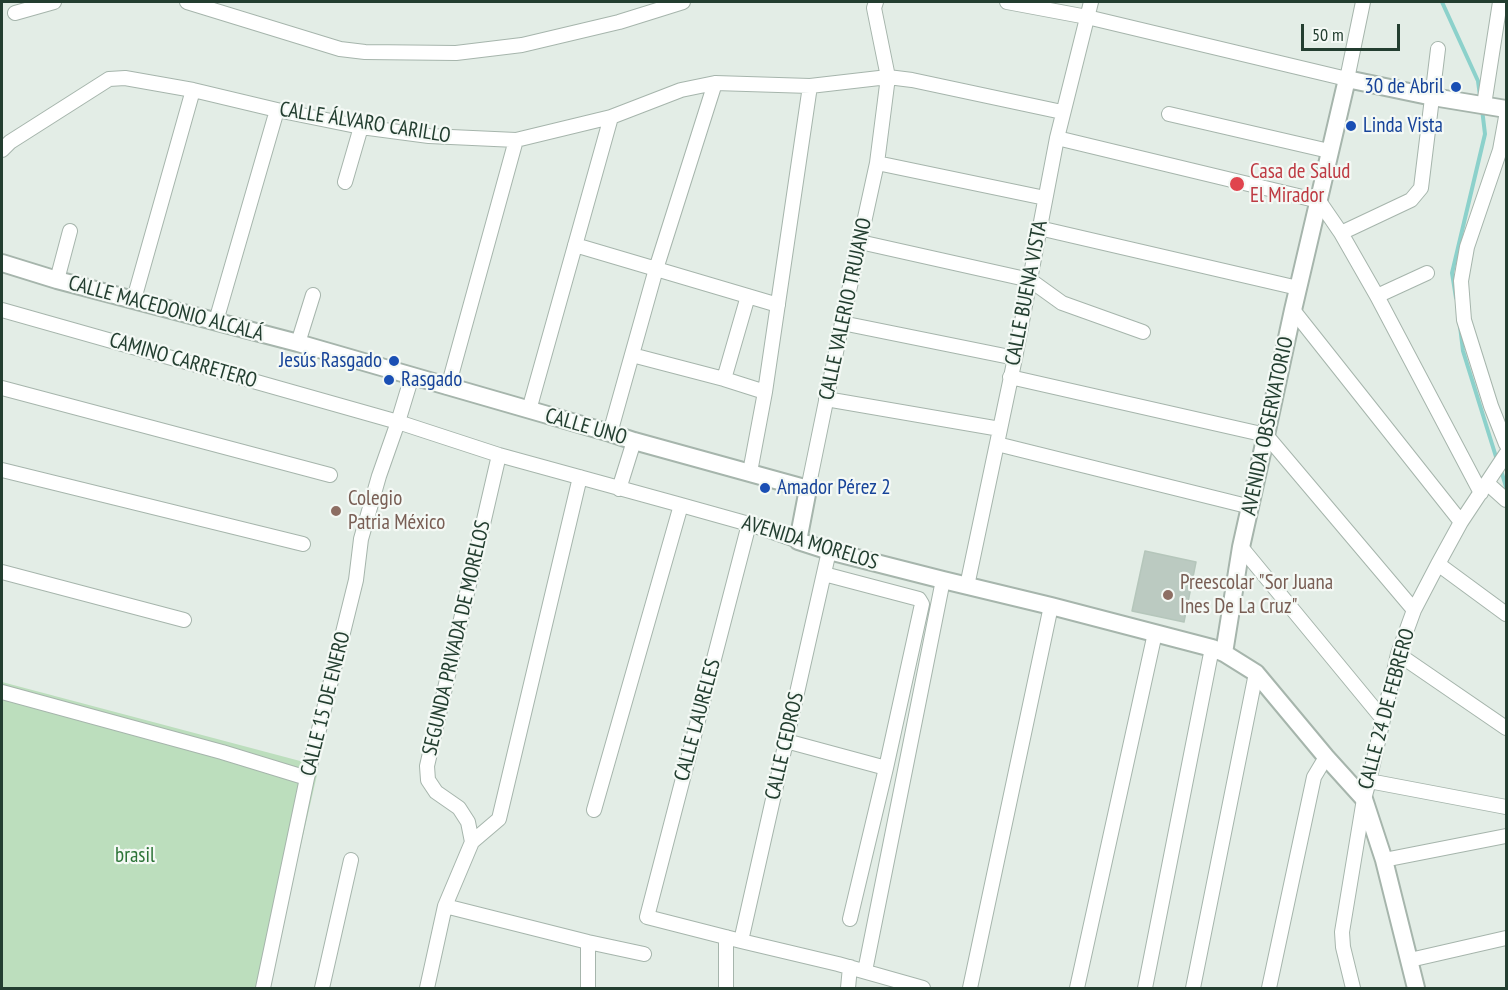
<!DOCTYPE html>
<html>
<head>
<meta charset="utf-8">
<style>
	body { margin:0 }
	#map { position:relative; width:1508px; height:990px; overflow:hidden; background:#e3ede6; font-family:"PT Sans Narrow",sans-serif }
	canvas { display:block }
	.frame { position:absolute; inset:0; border:3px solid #233e30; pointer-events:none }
	.scale { position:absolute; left:1301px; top:24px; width:99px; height:27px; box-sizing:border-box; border:3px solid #233e30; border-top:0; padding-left:8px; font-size:18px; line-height:21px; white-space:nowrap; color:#233e30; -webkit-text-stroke:4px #f4f9f5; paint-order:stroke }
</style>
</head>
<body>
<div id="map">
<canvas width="1508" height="990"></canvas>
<div class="frame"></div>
<div class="scale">50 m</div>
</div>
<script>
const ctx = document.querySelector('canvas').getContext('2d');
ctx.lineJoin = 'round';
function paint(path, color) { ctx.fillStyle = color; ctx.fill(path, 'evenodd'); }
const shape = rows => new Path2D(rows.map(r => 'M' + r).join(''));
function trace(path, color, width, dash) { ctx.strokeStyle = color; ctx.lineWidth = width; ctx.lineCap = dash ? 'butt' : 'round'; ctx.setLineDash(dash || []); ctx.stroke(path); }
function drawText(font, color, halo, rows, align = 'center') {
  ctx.font = font + ' "PT Sans Narrow",sans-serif'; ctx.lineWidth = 4.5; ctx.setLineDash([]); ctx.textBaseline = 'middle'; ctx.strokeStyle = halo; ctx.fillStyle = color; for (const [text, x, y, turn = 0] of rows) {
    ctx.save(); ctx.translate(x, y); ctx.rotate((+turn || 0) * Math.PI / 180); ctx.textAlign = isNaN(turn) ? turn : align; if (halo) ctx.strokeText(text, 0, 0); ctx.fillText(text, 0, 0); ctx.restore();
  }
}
const green = shape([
	[2,682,319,766,268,988,2,988]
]);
const stream = shape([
	[1442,2,1478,81,1480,96],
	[1456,298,1452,273,1485,134,1482,109],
	[1460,326,1463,351,1497,460],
	[1501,470,1506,487]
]);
const building = shape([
	[1145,551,1196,562,1184,622,1132,611,1145,551]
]);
const minor = shape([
	[187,2,340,49,365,52,456,53,522,45,619,22,683,2],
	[1007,2,1087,17,1347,79,1363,2],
	[15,13,54,2],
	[1484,105,1500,2],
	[1169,114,1329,151],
	[1506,117,1500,150,1467,247,1461,281,1464,320,1491,406,1506,444],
	[1057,138,1319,201,1341,233,1377,296,1481,493],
	[2,150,10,142,109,79,125,78,193,90,277,110,361,127,429,136,516,140,611,117,681,90,715,83,810,86,888,77,912,80,1062,112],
	[877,163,1045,198],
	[345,182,361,127],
	[1039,228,1298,288],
	[1341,233,1411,200,1421,188,1438,49],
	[860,242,1030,280,1062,303,1143,332],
	[575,245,778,305],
	[57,280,70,231],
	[1377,296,1427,273],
	[134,299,193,90],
	[2,310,398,422,499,455,681,505,749,524,798,541],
	[1293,310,1461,522],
	[216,321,277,110],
	[842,323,1015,358],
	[298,343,313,295],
	[632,355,724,379,765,392],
	[1010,377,1266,435,1414,610],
	[724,379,748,296],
	[448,387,516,140],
	[2,388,330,475],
	[826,399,1000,429],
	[529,410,611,117],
	[610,433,656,269,715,83],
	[997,444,1251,507],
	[2,470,303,544],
	[750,472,765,392,810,86],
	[1487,483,1506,500],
	[619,489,634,441],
	[808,489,842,323,877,163,888,77,874,8,876,2],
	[749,524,647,917,741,941,838,964,923,988],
	[1241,547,1382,718],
	[1438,564,1506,614],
	[2,572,184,620],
	[824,574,919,599,922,604,886,768,850,919],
	[967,586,1015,358,1057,138,1091,2],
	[1398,654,1506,728],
	[2,692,222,752,307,778],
	[786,741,886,768],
	[1369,781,1506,807],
	[594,810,681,505],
	[472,842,468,822,459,808,436,792,428,780,427,766,499,455],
	[1384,860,1506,836],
	[445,906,588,942,644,954],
	[741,941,829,551],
	[588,942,588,988],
	[1410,960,1506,938],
	[865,971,943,580],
	[263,988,307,778,356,580,361,539,379,476,398,422,412,376],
	[322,988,351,860],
	[427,988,445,906,472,842,499,819,580,477],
	[726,988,726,937],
	[848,988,850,967],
	[970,988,1051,606],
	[1077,988,1155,633],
	[1145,988,1212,648],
	[1193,988,1256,673],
	[1269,988,1314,777,1326,757],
	[1353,988,1343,947,1342,932,1364,799,1369,781,1398,654,1414,610,1438,564,1461,522,1506,454]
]);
const tertiary = shape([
	[2,263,57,280,298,343,610,433,634,441,808,489,798,541,829,551,943,580,1051,606,1212,648,1224,653,1256,673,1326,757,1364,799,1384,860,1416,988],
	[1224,653,1241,547,1266,435,1293,310,1347,79,1433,97,1506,109]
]);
const markers = [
	[1456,87,6,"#1a4fb4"],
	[1351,126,6,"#1a4fb4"],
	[1237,184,8,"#e0444e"],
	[394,361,6,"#1a4fb4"],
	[389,380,6,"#1a4fb4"],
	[765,488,6,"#1a4fb4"],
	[336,511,6,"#8d6e63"],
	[1168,595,6,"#8d6e63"]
];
const transitNames = [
	["30 de Abril",1444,87,"right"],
	["Linda Vista",1363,126],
	["Jesús Rasgado",382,361,"right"],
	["Rasgado",401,380],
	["Amador Pérez 2",777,488]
];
const streetNames = [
	["CALLE ÁLVARO CARILLO",365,123,9],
	["CALLE BUENA VISTA",1027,293,-79],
	["CALLE MACEDONIO ALCALÁ",166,309,15],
	["CALLE VALERIO TRUJANO",846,309,-78],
	["CAMINO CARRETERO",183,361,16],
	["AVENIDA OBSERVATORIO",1268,426,-78],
	["CALLE UNO",586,427,16],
	["AVENIDA MORELOS",810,543,17],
	["SEGUNDA PRIVADA DE MORELOS",457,638,-77],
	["CALLE 15 DE ENERO",326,704,-76],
	["CALLE 24 DE FEBRERO",1387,709,-75],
	["CALLE LAURELES",698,720,-75],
	["CALLE CEDROS",785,746,-77]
];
const healthNames = [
	["Casa de Salud",1250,172],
	["El Mirador",1250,196]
];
const educationNames = [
	["Colegio",348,499],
	["Patria México",348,523],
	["Preescolar \"Sor Juana",1180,583],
	["Ines De La Cruz\"",1180,607]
];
const parkNames = [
	["brasil",135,856]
];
paint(green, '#bcdebd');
trace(stream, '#8cd1cb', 4);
paint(building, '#bbcac1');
trace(building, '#b5c6bb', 1.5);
trace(minor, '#a6b5ac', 16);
trace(tertiary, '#a6b5ac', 20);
trace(minor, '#fff', 14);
trace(tertiary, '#fff', 16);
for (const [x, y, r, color] of markers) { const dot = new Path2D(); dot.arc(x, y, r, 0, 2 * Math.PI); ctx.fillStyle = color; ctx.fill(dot); trace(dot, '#f4f9f5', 2); }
drawText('21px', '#164399', '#f4f9f5', transitNames, 'left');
drawText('21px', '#233e30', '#f4f9f5', streetNames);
drawText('21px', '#be3a42', '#f4f9f5', healthNames, 'left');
drawText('21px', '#785e54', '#f4f9f5', educationNames, 'left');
drawText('21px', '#2d7438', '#f4f9f5', parkNames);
</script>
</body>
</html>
